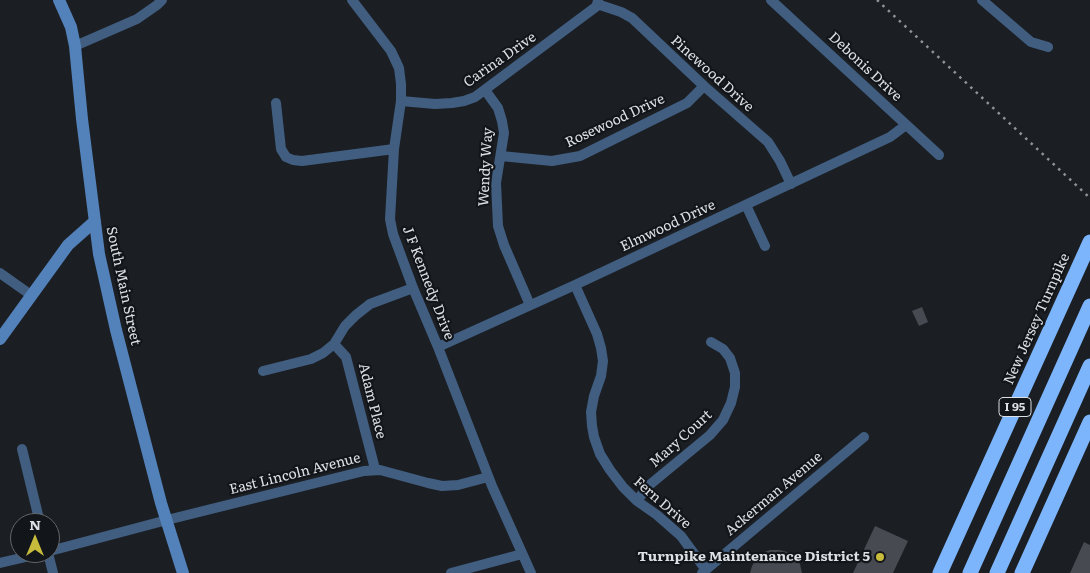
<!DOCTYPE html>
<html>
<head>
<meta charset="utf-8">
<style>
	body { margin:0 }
	#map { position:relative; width:1090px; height:573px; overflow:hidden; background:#1b1f24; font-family:Literata,serif }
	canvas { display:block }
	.north { position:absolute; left:10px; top:513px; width:50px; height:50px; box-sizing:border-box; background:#12161b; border:1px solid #63676b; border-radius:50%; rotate:0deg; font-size:14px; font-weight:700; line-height:20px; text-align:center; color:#dde0e4 }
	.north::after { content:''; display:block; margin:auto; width:18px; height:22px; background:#c7bb3c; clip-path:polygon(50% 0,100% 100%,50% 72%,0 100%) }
</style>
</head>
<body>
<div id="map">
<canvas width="1090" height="573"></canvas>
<div class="north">N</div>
</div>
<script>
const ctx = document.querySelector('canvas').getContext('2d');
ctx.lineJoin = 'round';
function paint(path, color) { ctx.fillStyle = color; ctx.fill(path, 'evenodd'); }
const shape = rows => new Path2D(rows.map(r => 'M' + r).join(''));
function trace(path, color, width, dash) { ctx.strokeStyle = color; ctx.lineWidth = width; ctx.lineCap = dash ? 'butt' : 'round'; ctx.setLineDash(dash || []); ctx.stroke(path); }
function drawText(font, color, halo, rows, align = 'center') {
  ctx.font = font + ' Literata,serif'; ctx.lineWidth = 4.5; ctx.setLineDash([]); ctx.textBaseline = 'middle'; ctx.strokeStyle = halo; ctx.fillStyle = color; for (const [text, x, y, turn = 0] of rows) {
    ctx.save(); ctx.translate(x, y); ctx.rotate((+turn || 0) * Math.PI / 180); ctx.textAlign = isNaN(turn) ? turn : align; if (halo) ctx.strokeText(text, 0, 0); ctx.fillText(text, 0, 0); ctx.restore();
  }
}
const building = shape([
	[922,307,928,322,919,326,912,311],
	[875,526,908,541,893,573,853,573],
	[1084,542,1090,545,1090,573,1070,573],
	[770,550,779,550,787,552,794,557,800,564,802,573,750,573,752,566,756,559,762,553]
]);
const street = shape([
	[352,0,391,51,399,68,401,84,401,101,394,149,390,219,393,234,413,288,438,347,492,486,531,573],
	[771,0,939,155],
	[982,0,1031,42,1048,47],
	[597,4,621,12,632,18,704,86,768,142,780,161,791,184],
	[75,46,137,19,157,5,162,0],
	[485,90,498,108,502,121,504,133,496,183,498,226,504,245,530,305],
	[401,101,435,104,452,103,464,101,475,97,597,6,598,0],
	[276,103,281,149,286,157,293,160,302,161,394,149],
	[501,156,552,161,580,156,687,103,704,86],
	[746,205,765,246],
	[0,273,31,295],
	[575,285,597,334,601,348,603,361,601,376,594,396,591,412,592,426,594,437,600,454,610,470,623,487,637,501,657,515,681,536,706,570],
	[334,344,346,357,375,469],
	[438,347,575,285,890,137,906,125],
	[263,371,311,359,323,353,334,344,345,326,356,315,370,304,413,288],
	[22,449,40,523],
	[637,501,647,487,710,435,723,420,731,403,735,387,735,373,730,358,723,349,711,342],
	[50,551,167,520,364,471,380,470,428,483,442,486,458,485,488,477],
	[48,553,53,573],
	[0,563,43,553],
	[451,573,522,554],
	[702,573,864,437]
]);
const secondary = shape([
	[59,0,71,27,75,46,82,119,99,254,116,330,161,503,183,573],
	[0,339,68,245,95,221]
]);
const highway = shape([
	[940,573,1090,242],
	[970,573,1090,306],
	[997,573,1090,366],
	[1022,573,1090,422]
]);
const rail = shape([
	[877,0,1090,198]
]);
const markers = [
	[880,557,5,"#c7bb3c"]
];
const shields = [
	[1015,407,32]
];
const shieldNames = [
	["I 95",1015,407]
];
const streetNames = [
	["Carina Drive",500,60,-35],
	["Debonis Drive",865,67,43],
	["Pinewood Drive",712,74,42],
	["Rosewood Drive",615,121,-25],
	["Wendy Way",486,167,-87],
	["Elmwood Drive",668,226,-25],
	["J F Kennedy Drive",428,283,69],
	["South Main Street",123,286,78],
	["New Jersey Turnpike",1037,319,-66],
	["Adam Place",372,401,76],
	["Mary Court",681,439,-42],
	["East Lincoln Avenue",295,474,-14],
	["Ackerman Avenue",774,494,-40],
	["Fern Drive",662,503,41]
];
const poiNames = [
	["Turnpike Maintenance District 5",870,557]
];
paint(building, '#474b51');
trace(street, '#415e80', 10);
trace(secondary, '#5381b9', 12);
trace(highway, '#7cb5fb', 15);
trace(rail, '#909398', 2.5, [2.5, 5]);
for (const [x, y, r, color] of markers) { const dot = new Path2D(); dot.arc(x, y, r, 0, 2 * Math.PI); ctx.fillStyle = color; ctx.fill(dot); trace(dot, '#12161b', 2); }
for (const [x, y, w] of shields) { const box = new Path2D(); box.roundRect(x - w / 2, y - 9.5, w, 19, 4); ctx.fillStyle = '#12161b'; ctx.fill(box); trace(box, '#dde0e4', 1); }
drawText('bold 12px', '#dde0e4', null, shieldNames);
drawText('14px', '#dde0e4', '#12161b', streetNames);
drawText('bold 14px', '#dde0e4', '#12161b', poiNames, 'right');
</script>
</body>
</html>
